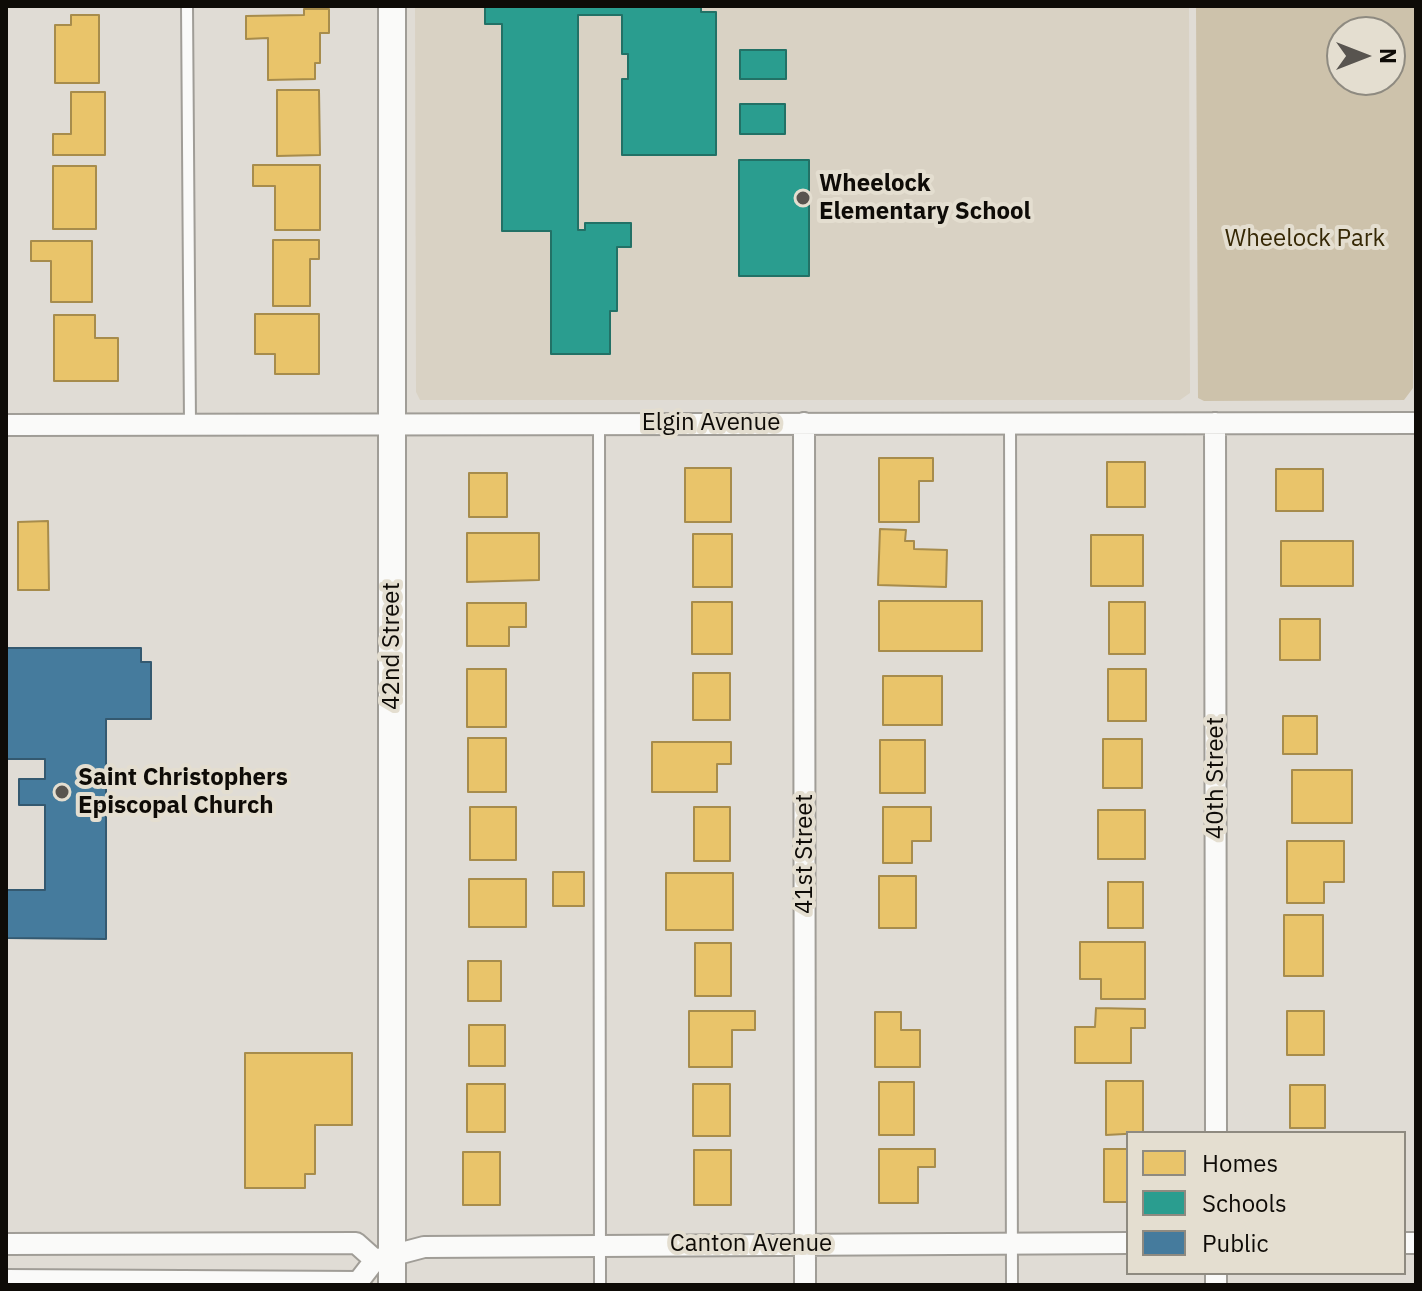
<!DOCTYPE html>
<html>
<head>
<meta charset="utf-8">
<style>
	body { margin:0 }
	#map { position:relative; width:1422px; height:1291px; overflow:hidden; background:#e0dcd5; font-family:"IBM Plex Sans",sans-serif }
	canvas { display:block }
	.frame { position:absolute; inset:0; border:8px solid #0e0b07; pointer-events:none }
	.legend { position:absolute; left:1126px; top:1131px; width:280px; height:144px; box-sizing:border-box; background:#e4ded0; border:2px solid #8e8a80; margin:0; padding:10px 14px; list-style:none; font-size:24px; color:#0e0b07 }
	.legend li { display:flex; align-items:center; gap:16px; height:40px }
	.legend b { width:40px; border:2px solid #8e8a80 }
	.north { position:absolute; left:1326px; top:16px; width:80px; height:80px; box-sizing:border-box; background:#e4ded0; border:2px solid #8e8a80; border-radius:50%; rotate:90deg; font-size:22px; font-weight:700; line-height:32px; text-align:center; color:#0e0b07 }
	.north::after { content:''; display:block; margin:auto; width:28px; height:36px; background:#58544f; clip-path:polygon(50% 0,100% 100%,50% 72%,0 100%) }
</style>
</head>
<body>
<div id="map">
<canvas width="1422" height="1291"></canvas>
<div class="frame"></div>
<ul class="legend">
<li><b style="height:22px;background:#e9c46a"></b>Homes</li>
<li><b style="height:22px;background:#2a9d8f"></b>Schools</li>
<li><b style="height:22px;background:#457b9d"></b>Public</li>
</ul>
<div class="north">N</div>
</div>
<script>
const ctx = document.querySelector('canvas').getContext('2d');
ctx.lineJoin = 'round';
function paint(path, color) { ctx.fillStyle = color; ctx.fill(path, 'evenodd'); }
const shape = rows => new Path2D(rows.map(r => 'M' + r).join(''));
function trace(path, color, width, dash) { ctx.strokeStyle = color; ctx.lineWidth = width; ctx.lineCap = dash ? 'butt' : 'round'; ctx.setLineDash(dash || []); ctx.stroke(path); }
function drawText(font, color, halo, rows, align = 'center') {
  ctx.font = font + ' "IBM Plex Sans",sans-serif'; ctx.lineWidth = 8; ctx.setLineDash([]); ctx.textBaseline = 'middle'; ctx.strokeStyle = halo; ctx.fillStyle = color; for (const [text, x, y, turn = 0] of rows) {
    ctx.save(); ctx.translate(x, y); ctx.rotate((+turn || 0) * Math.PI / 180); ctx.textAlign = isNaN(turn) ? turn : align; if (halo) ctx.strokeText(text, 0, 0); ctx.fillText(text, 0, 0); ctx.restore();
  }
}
const built = shape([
	[415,6,1189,6,1190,393,1180,400,420,400,416,392]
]);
const green = shape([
	[1196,6,1416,6,1413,388,1404,400,1204,401,1198,398],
	[1342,32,1390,32,1390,80,1342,80]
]);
const homes = shape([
	[304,9,329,9,329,33,320,33,320,63,315,63,315,79,268,80,268,38,246,39,246,16,304,15,304,9],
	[71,15,99,15,99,83,55,83,55,25,71,25,71,15],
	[277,90,319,90,320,155,277,156,277,90],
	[71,92,105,92,105,155,53,155,53,134,71,134,71,92],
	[253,165,320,165,320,230,275,230,275,186,253,186,253,165],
	[53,166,96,166,96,229,53,229,53,166],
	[273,240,319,240,319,259,310,259,310,306,273,306,273,240],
	[31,241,92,241,92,302,51,302,51,261,31,261,31,241],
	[255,314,319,314,319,374,275,374,275,354,255,354,255,314],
	[54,315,95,315,95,338,118,338,118,381,54,381,54,315],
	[879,458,933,458,933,481,919,481,919,522,879,522,879,458],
	[1107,462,1145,462,1145,507,1107,507,1107,462],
	[685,468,731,468,731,522,685,522,685,468],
	[1276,469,1323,469,1323,511,1276,511,1276,469],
	[469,473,507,473,507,517,469,517,469,473],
	[48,521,49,590,18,590,18,522,48,521],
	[880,529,906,530,905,541,914,541,914,549,947,550,946,587,878,585,880,529],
	[467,533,539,533,539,580,467,582,467,533],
	[693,534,732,534,732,587,693,587,693,534],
	[1091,535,1143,535,1143,586,1091,586,1091,535],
	[1281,541,1353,541,1353,586,1281,586,1281,541],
	[879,601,982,601,982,651,879,651,879,601],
	[692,602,732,602,732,654,692,654,692,602],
	[1109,602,1145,602,1145,654,1109,654,1109,602],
	[467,603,526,603,526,627,509,627,509,646,467,646,467,603],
	[1280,619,1320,619,1320,660,1280,660,1280,619],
	[467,669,506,669,506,727,467,727,467,669],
	[1108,669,1146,669,1146,721,1108,721,1108,669],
	[693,673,730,673,730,720,693,720,693,673],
	[883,676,942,676,942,725,883,725,883,676],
	[1283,716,1317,716,1317,754,1283,754,1283,716],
	[468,738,506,738,506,792,468,792,468,738],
	[1103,739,1142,739,1142,788,1103,788,1103,739],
	[880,740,925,740,925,793,880,793,880,740],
	[652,742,731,742,731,764,717,764,717,792,652,792,652,742],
	[1292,770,1352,770,1352,823,1292,823,1292,770],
	[470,807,516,807,516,860,470,860,470,807],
	[694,807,730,807,730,861,694,861,694,807],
	[883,807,931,807,931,841,912,841,912,863,883,863,883,807],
	[1098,810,1145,810,1145,859,1098,859,1098,810],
	[1287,841,1344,841,1344,882,1324,882,1324,903,1287,903,1287,841],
	[553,872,584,872,584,906,553,906,553,872],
	[666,873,733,873,733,930,666,930,666,873],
	[879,876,916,876,916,928,879,928,879,876],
	[469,879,526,879,526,927,469,927,469,879],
	[1108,882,1143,882,1143,928,1108,928,1108,882],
	[1284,915,1323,915,1323,976,1284,976,1284,915],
	[1080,942,1145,942,1145,999,1101,999,1101,979,1080,979,1080,942],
	[695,943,731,943,731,996,695,996,695,943],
	[468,961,501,961,501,1001,468,1001,468,961],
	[1096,1008,1145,1009,1145,1028,1131,1028,1131,1063,1075,1063,1075,1027,1095,1027,1096,1008],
	[689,1011,755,1011,755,1030,732,1030,732,1067,689,1067,689,1011],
	[1287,1011,1324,1011,1324,1055,1287,1055,1287,1011],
	[875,1012,901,1012,901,1030,920,1030,920,1067,875,1067,875,1012],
	[469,1025,505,1025,505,1066,469,1066,469,1025],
	[245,1053,352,1053,352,1125,315,1125,315,1174,305,1174,305,1188,245,1188,245,1053],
	[1106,1081,1143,1081,1143,1133,1106,1135,1106,1081],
	[879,1082,914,1082,914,1135,879,1135,879,1082],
	[467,1084,505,1084,505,1132,467,1132,467,1084],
	[693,1084,730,1084,730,1136,693,1136,693,1084],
	[1290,1085,1325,1085,1325,1128,1290,1128,1290,1085],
	[879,1149,935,1149,935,1167,918,1167,918,1203,879,1203,879,1149],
	[1104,1149,1128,1149,1128,1202,1104,1202,1104,1149],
	[694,1150,731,1150,731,1205,694,1205,694,1150],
	[463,1152,500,1152,500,1205,463,1205,463,1152]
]);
const schools = shape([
	[485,6,701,6,701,12,716,12,716,155,622,155,622,79,628,79,628,54,622,54,622,15,578,15,578,230,585,230,585,223,631,223,631,247,617,247,617,311,610,311,610,354,551,354,551,231,502,231,502,24,485,24,485,6],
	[740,50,786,50,786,79,740,79,740,50],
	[740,104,785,104,785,134,740,134,740,104],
	[739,160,809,160,809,276,739,276,739,160]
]);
const public = shape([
	[6,648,141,648,141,662,151,662,151,719,106,719,106,939,7,938,7,890,45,890,45,805,19,805,19,779,45,779,45,759,7,759,6,648]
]);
const service = shape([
	[187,6,190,424],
	[599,423,600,1285],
	[1010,423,1012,1285]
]);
const minor = shape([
	[804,423,805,1285],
	[1215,423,1216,1133],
	[6,425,1416,423],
	[1404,1243,1416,1243],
	[6,1244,356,1243,375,1260],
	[6,1280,358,1282,375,1260,424,1247,1128,1243],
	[1216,1285,1216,1273]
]);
const tertiary = shape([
	[392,6,392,1285]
]);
const markers = [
	[803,198,8,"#58544f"],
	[62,792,8,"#58544f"]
];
const poiNames = [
	["Wheelock",819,184],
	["Elementary School",819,212],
	["Saint Christophers",78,778],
	["Episcopal Church",78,806]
];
const parkNames = [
	["Wheelock Park",1305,239]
];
const streetNames = [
	["Elgin Avenue",711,423],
	["42nd Street",392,646,-90],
	["40th Street",1216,778,-90],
	["41st Street",805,854,-90],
	["Canton Avenue",751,1244]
];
paint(built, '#d9d2c4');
paint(green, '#cdc2ab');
paint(homes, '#e9c46a');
trace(homes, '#a78c4c', 2);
paint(schools, '#2a9d8f');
trace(schools, '#227166', 2);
paint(public, '#457b9d');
trace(public, '#345970', 2);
trace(service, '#a09d97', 14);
trace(minor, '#a09d97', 24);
trace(tertiary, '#a09d97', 30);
trace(service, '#fafaf9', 10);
trace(minor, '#fafaf9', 20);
trace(tertiary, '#fafaf9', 26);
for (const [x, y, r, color] of markers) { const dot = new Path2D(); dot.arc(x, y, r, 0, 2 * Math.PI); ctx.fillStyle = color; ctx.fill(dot); trace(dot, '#e4ded0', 3); }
drawText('bold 24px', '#0e0b07', '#e4ded0', poiNames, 'left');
drawText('24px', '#362805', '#e4ded0', parkNames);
drawText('24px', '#0e0b07', '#e4ded0', streetNames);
</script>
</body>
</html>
